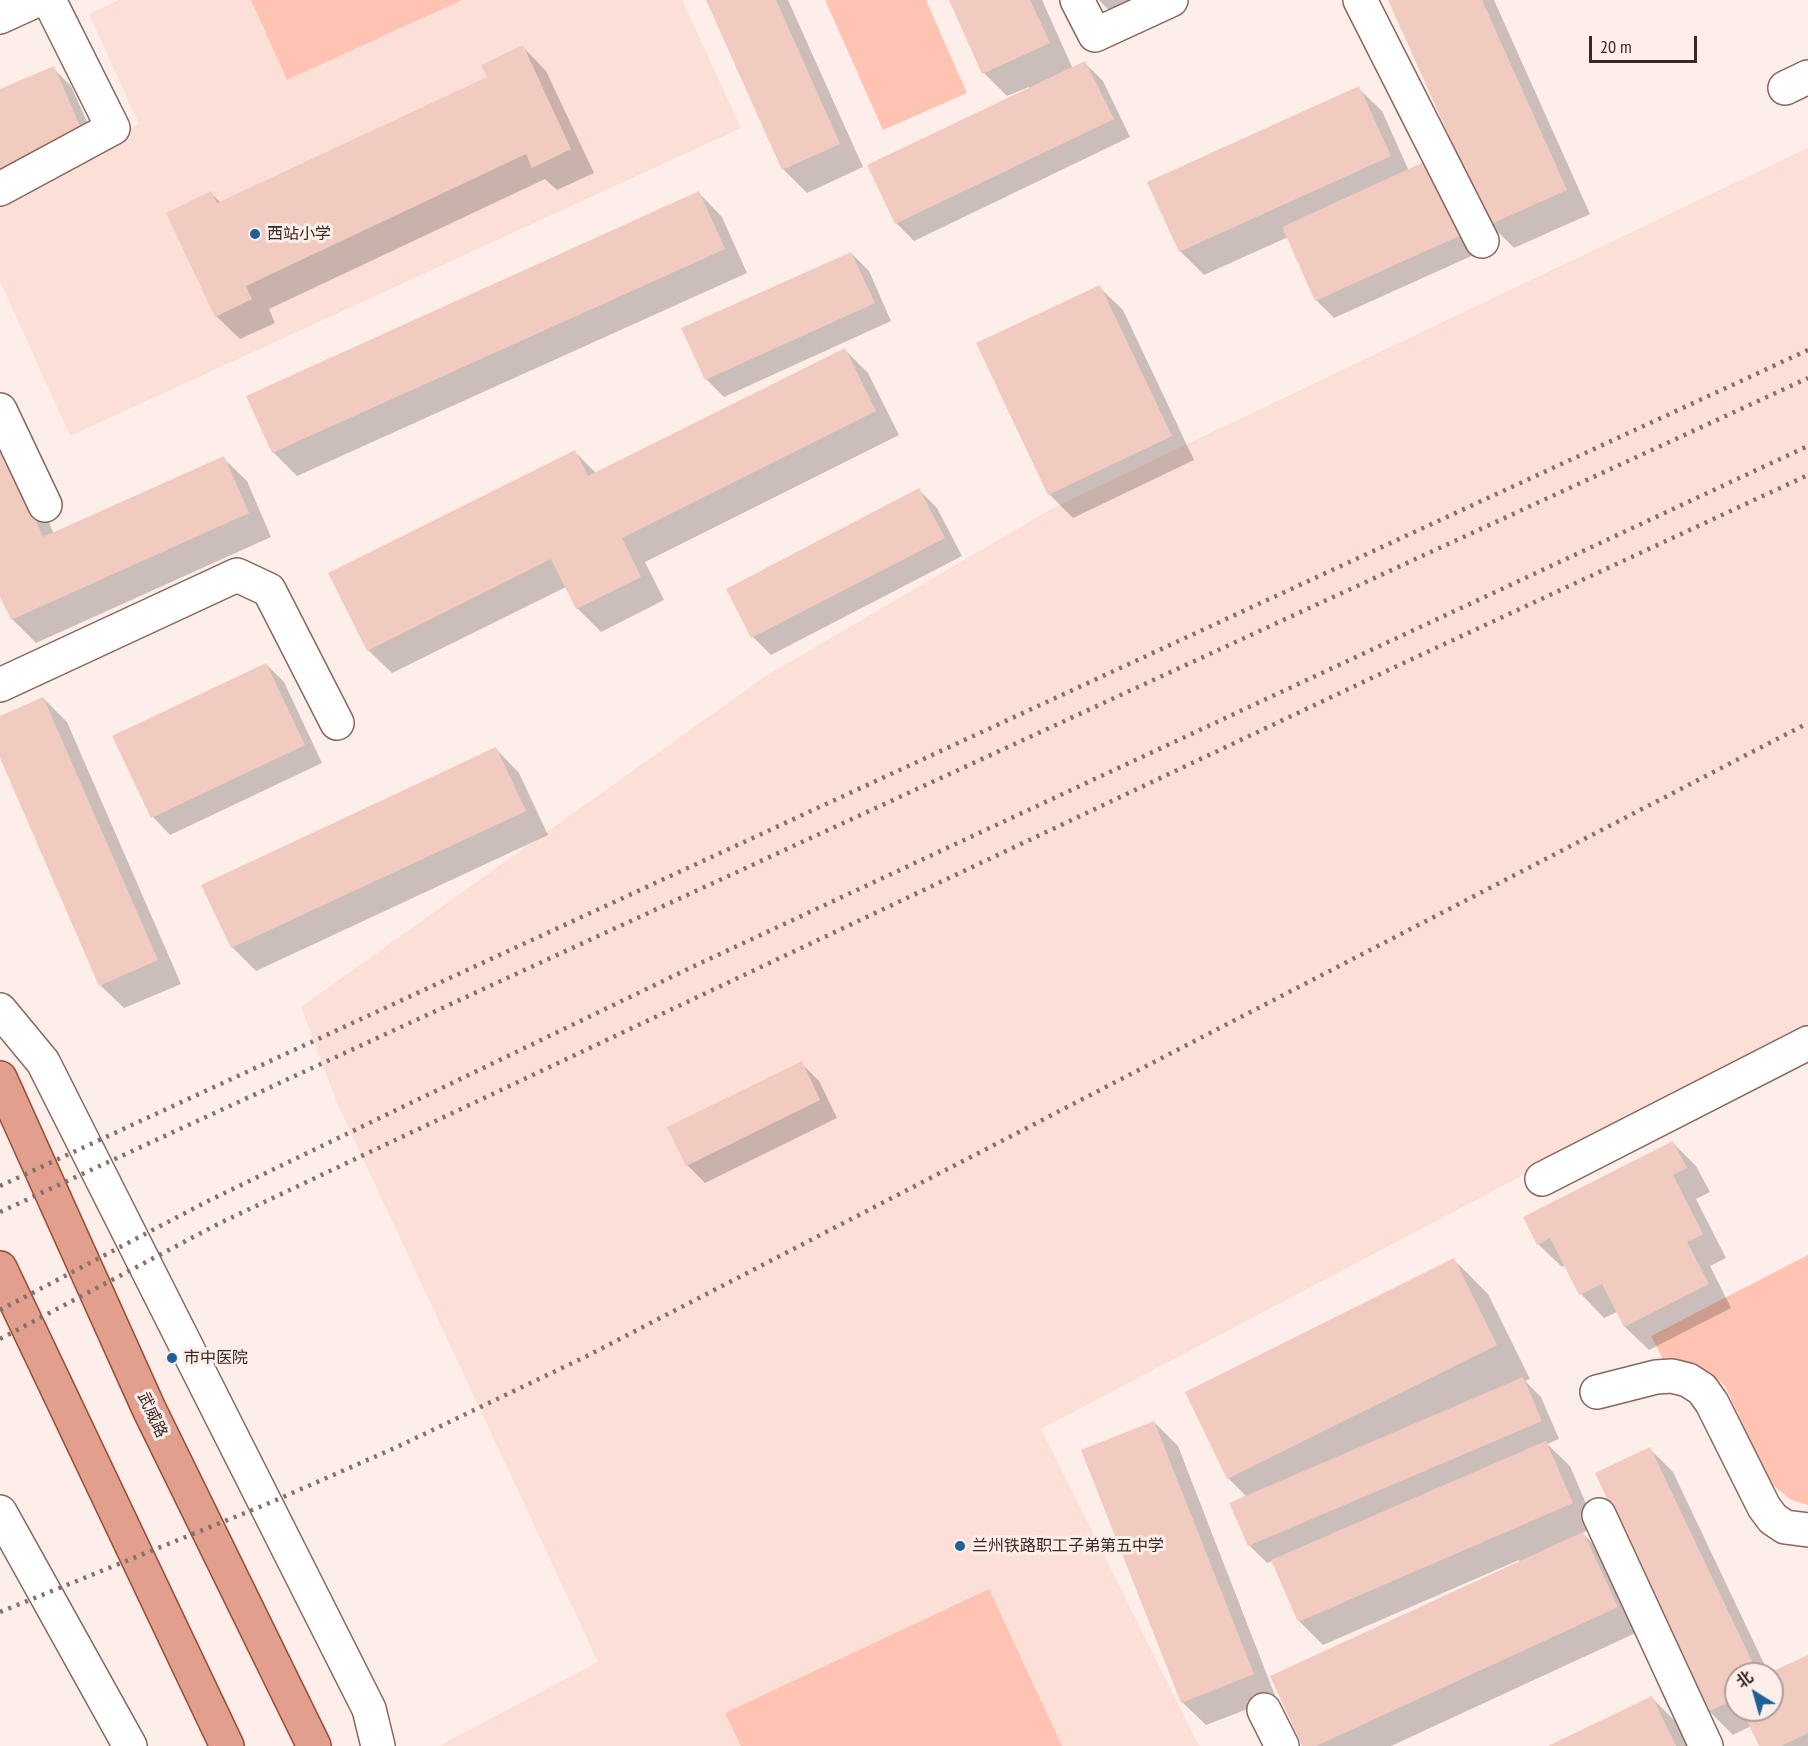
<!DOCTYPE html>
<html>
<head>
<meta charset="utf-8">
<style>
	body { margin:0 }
	#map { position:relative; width:1808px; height:1746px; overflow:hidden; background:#feeee9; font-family:"PT Sans Narrow","Noto Sans SC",sans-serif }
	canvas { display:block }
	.north { position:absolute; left:1724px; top:1662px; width:60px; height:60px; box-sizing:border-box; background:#feeee9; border:2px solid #af9f9b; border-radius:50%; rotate:323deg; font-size:16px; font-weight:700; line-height:24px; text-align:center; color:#382925 }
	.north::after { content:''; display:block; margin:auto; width:21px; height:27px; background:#1c6297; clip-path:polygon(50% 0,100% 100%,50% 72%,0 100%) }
	.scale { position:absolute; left:1589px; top:36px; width:108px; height:27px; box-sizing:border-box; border:3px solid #382925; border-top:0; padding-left:8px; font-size:18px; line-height:21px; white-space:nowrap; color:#382925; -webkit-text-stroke:4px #feeee9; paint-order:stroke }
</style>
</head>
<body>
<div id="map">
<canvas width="1808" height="1746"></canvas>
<div class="north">北</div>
<div class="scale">20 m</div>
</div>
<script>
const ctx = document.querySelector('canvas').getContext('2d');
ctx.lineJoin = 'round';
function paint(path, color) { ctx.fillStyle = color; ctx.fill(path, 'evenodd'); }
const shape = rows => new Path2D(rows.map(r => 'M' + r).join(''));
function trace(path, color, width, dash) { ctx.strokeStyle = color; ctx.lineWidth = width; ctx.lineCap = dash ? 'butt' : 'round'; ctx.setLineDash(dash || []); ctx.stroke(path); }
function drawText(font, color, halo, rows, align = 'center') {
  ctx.font = font + ' "PT Sans Narrow","Noto Sans SC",sans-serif'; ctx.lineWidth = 6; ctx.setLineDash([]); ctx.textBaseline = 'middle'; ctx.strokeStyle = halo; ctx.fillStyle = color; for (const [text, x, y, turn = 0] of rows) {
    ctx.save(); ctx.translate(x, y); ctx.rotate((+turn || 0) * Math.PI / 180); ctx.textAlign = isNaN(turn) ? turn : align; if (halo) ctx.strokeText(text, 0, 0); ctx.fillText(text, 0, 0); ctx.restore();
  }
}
const built = shape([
	[119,0,682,0,741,128,70,436,0,281,0,187,139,124,89,14],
	[1808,148,1808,1025,1041,1429,1199,1746,439,1746,598,1662,337,1103,301,1007,766,676,1053,508]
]);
const green = shape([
	[251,0,462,0,287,80],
	[825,0,926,0,967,93,883,130],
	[1808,1255,1808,1505,1791,1500,1769,1482,1725,1386,1707,1371,1686,1362,1663,1359,1651,1336],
	[989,1589,1062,1746,741,1746,725,1713]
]);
const shadow = shape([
	[708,0,788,0,863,167,807,193,783,169],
	[951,0,1042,0,1073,69,1085,63,1103,81,1130,137,914,241,896,223,1030,89,1029,87,1007,96,984,73],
	[1099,0,1181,0,1124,26],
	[1389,0,1494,0,1590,214,1514,248,1490,224],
	[523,47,546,71,594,173,557,190,545,179,269,309,275,323,240,339,216,316,211,193,221,203,489,78],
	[53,68,71,86,100,151,0,195,0,91],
	[1358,88,1382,111,1409,171,1487,249,1334,318,1316,300,1288,237,1204,275,1180,251],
	[699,193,722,217,747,273,297,476,273,452],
	[851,253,869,271,891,321,724,397,706,379],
	[1099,287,1123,310,1194,460,1073,518,1049,494],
	[845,350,868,373,899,435,645,562,664,600,601,632,577,608,566,587,392,673,368,650,575,452,596,473],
	[11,437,54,534,223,458,247,481,271,537,36,643,12,619,0,593],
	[919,490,937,508,962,556,771,655,753,637],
	[266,664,284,682,322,763,170,835,153,817,114,737],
	[43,698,67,722,181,984,124,1008,100,985,0,754,0,718],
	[496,749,519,773,548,835,256,971,232,947,203,885],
	[801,1063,819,1081,837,1118,705,1183,687,1165],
	[1673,1143,1696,1166,1710,1192,1696,1199,1726,1258,1710,1266,1731,1308,1649,1350,1625,1327,1617,1312,1604,1318,1581,1294,1566,1265,1562,1267,1538,1244],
	[1454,1260,1488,1294,1530,1379,1525,1381,1541,1397,1559,1439,1547,1444,1570,1466,1596,1527,1582,1533,1607,1557,1640,1631,1391,1746,1304,1746,1520,1562,1519,1560,1323,1645,1299,1621,1273,1561,1267,1563,1249,1545,1247,1497,1228,1478],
	[1154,1422,1178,1446,1276,1698,1206,1725,1182,1702],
	[1650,1449,1673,1472,1769,1674,1736,1674,1736,1710,1772,1710,1770,1674,1808,1656,1808,1746,1760,1746,1751,1726,1733,1735,1709,1711],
	[1652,1698,1676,1722,1687,1746,1552,1746]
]);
const building = shape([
	[706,0,776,0,840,144,782,170],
	[949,0,1030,0,1050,43,982,74],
	[1388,0,1482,0,1567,190,1489,225],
	[523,45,571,149,532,168,526,154,246,286,252,299,215,317,166,213,211,191,217,203,487,77,481,65],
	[1085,61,1114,119,895,224,867,165],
	[54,66,83,133,0,170,0,89],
	[1359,86,1391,156,1179,252,1147,182],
	[1437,156,1470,231,1315,301,1282,227],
	[699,191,725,249,272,453,246,396],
	[851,252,875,303,705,380,681,328],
	[1100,285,1172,436,1048,495,976,343],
	[845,348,876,411,622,538,641,577,576,609,551,559,367,651,328,573,575,450,588,476],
	[0,440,43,537,224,456,249,513,11,620,0,597],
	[919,488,945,538,751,638,726,589],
	[266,663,305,745,151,818,112,736],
	[43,697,158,960,99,986,0,758,0,716],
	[496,747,526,811,231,948,201,885],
	[802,1061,820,1100,686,1166,667,1127],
	[1673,1141,1687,1168,1673,1175,1703,1234,1687,1242,1709,1284,1624,1327,1602,1284,1579,1295,1550,1238,1537,1245,1523,1217],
	[1454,1258,1497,1345,1227,1479,1185,1392],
	[1523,1377,1542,1421,1248,1546,1229,1503],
	[1154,1421,1254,1674,1181,1703,1081,1450],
	[1546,1441,1573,1503,1298,1622,1271,1560],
	[1650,1447,1758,1674,1736,1674,1736,1698,1708,1712,1595,1473],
	[1583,1532,1618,1607,1316,1746,1302,1746,1270,1676],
	[1808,1655,1808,1733,1781,1746,1759,1746,1742,1710,1772,1710,1772,1674,1767,1674],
	[1652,1696,1676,1746,1548,1746]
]);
const minor = shape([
	[1077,0,1095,35,1171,0],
	[1360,0,1482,241],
	[0,17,37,0],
	[1785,88,1808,77],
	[0,189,113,128,49,0],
	[0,410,45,505],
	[0,685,237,575,269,590,337,723],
	[0,1010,43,1062,369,1709,378,1746],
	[1542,1179,1808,1043],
	[1597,1392,1656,1377,1672,1376,1688,1380,1702,1389,1712,1403,1764,1507,1773,1519,1785,1527,1808,1530],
	[0,1512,130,1746],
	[1599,1515,1706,1746],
	[1264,1710,1282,1746]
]);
const major = shape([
	[0,1078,149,1409,314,1746],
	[0,1268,227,1746]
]);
const rail = shape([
	[0,1186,1808,350],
	[0,1212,1808,378],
	[0,1310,208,1201,690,968,1808,446],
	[0,1339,220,1223,1395,667,1808,475],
	[0,1612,267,1504,397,1447,587,1356,1808,723]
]);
const markers = [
	[255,234,6,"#1c6297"],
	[172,1358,6,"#1c6297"],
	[960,1546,6,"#1c6297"]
];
const poiNames = [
	["西站小学",267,234],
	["市中医院",184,1358],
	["兰州铁路职工子弟第五中学",972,1546]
];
const streetNames = [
	["武威路",152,1415,65]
];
paint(built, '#fcdfd7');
paint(green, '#ffc3b3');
paint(shadow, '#0003');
paint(building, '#f2cbc0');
trace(minor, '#88665c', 36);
trace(major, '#9b4c37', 36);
trace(minor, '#fff', 33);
trace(major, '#e39f8d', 33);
trace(rail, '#81726d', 4.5, [3, 6]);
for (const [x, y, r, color] of markers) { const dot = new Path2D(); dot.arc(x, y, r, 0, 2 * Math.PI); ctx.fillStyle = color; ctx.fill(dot); trace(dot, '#feeee9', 2); }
drawText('16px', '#382925', '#feeee9', poiNames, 'left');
drawText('16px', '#382925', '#feeee9', streetNames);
</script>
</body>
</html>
